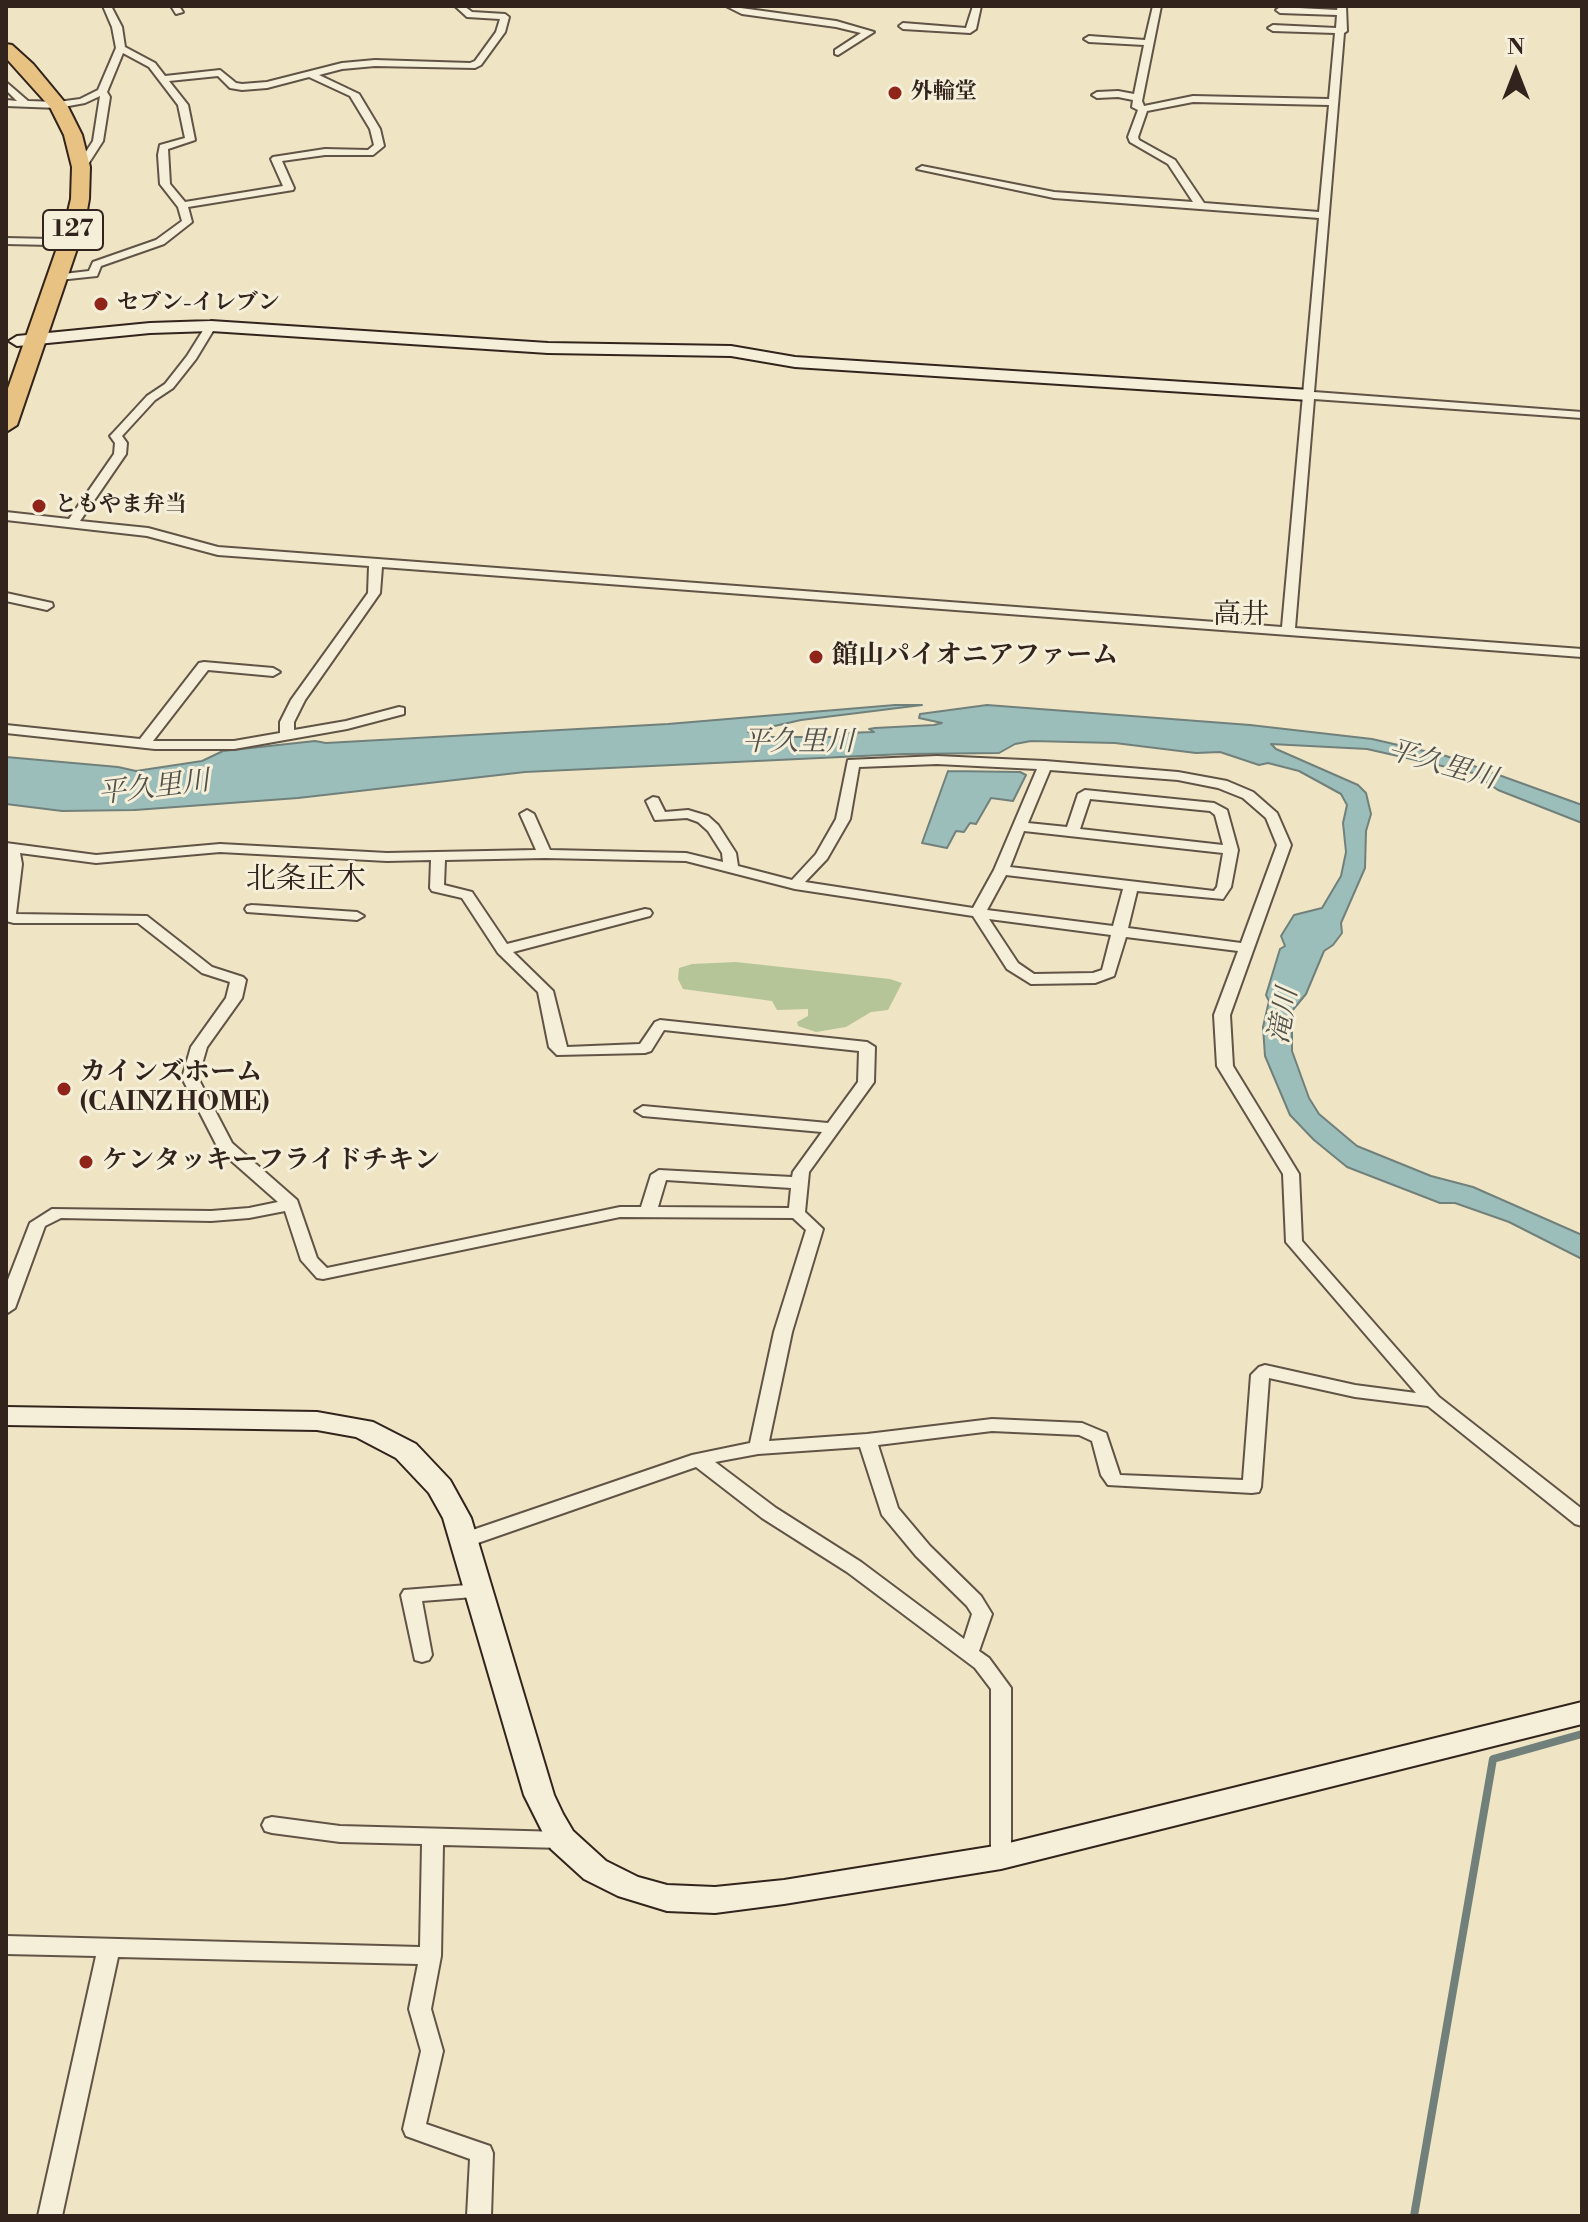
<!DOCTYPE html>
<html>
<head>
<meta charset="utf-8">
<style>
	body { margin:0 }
	#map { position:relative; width:1588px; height:2222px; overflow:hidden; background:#efe5c4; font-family:"Libre Bodoni",serif }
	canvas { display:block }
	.frame { position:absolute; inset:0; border:8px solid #32241c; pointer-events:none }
	.north { position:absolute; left:1476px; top:32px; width:80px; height:80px; -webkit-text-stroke:6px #f5eed9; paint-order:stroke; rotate:0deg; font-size:22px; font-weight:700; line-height:32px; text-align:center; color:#32241c }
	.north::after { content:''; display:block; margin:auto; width:28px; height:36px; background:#32241c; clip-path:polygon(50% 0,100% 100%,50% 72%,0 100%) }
</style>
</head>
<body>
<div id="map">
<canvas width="1588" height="2222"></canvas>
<div class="frame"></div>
<div class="north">N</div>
</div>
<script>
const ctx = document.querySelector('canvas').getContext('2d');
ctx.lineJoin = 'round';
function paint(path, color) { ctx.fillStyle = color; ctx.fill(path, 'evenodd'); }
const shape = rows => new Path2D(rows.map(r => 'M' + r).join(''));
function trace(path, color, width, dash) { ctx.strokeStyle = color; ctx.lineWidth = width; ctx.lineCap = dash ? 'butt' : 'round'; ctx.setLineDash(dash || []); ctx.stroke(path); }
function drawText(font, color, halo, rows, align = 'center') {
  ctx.font = font + ' "Libre Bodoni","Noto Serif JP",serif'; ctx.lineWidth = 6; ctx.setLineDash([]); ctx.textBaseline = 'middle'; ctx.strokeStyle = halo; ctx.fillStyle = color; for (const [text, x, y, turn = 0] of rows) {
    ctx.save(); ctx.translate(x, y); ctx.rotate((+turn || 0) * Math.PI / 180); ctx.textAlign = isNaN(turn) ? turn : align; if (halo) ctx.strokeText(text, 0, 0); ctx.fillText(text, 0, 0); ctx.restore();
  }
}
const green = shape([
	[736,962,890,979,902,983,888,1010,871,1012,846,1027,816,1032,798,1026,797,1022,808,1016,808,1009,777,1010,772,1001,683,989,678,979,679,968,692,964]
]);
const water = shape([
	[895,705,922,705,801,720,748,732,767,737,840,737,845,733,874,732,869,729,875,728,934,725,942,723,919,718,920,714,987,705,1250,725,1372,739,1446,756,1582,805,1582,823,1498,790,1473,773,1367,749,1271,744,1276,749,1358,785,1366,793,1371,814,1366,831,1365,868,1341,923,1342,933,1333,945,1324,951,1306,994,1292,1011,1292,1051,1309,1098,1319,1114,1357,1146,1431,1176,1473,1187,1582,1235,1582,1259,1509,1222,1455,1203,1440,1203,1347,1167,1314,1140,1290,1115,1265,1056,1263,1027,1269,1001,1266,995,1280,949,1285,946,1281,936,1294,915,1322,908,1341,876,1346,852,1343,823,1347,805,1341,794,1299,771,1268,763,1259,765,1220,752,1196,753,1115,743,1031,741,1015,744,999,753,904,754,525,772,298,798,135,810,62,811,6,804,6,757,118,767,136,771,202,761,223,751,315,741,326,743,668,724,895,705],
	[948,771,1020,772,1026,775,1013,801,991,798,976,824,970,823,964,832,956,831,947,848,922,843,948,771]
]);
const stream = shape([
	[1414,2216,1493,1759,1582,1734]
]);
const street = shape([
	[103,6,111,6,122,27,125,47,155,63,165,76,220,70,236,83,242,84,267,82,342,63,375,60,470,63,475,61,496,32,500,19,467,17,455,6,464,6,472,12,505,14,509,17,505,32,481,65,475,68,375,66,342,69,319,75,359,94,380,129,384,146,373,155,325,155,282,161,294,188,293,190,188,207,192,222,164,244,101,266,97,276,59,280,55,279,55,275,89,271,93,262,156,240,182,221,178,207,160,184,158,155,160,145,185,138,178,105,149,67,123,53,107,92,110,97,103,141,85,169,76,167,93,141,100,96,85,103,58,108,6,106,6,100,17,101,6,90,6,82,28,101,58,102,80,99,98,90,116,48,112,27,103,6],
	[218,76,230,88,242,90,267,88,309,77,350,96,370,129,374,145,368,150,325,149,273,157,271,159,283,186,185,202,170,184,168,149,195,140,188,105,169,81,218,76],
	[171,6,179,6,183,12,176,14,171,6],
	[726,6,836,21,874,32,838,55,835,54,835,50,861,33,836,27,742,14,726,6],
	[973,6,981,6,976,29,970,33,903,29,899,26,903,23,966,28,973,6],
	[1153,6,1161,6,1142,101,1144,106,1193,96,1329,99,1335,33,1273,31,1268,28,1273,25,1336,28,1337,15,1280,13,1276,10,1280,7,1337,10,1338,6,1346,6,1347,31,1344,33,1314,392,1582,412,1582,418,1314,399,1295,628,1582,649,1582,657,382,567,380,593,305,700,294,722,294,730,346,721,399,707,404,708,404,714,347,729,234,749,155,749,6,733,6,725,140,739,199,663,204,662,273,668,280,672,273,676,208,670,153,741,234,741,280,733,280,722,291,700,368,593,369,566,218,555,147,536,6,520,6,512,69,519,114,454,115,443,110,436,112,434,147,396,165,384,187,356,207,324,211,323,216,326,196,359,173,388,155,400,122,436,127,443,126,454,80,521,148,528,218,547,1282,627,1319,218,1054,198,917,169,922,166,1054,192,1193,202,1168,164,1130,142,1128,137,1138,110,1132,107,1133,100,1118,97,1097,98,1092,95,1097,92,1118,91,1134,94,1144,45,1089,42,1084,39,1089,36,1145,40,1153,6],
	[1193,102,1329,105,1319,212,1204,203,1175,160,1139,140,1138,137,1147,111,1193,102],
	[6,238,51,239,56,242,51,245,6,244,6,238],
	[6,593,52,603,53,606,47,610,6,601,6,593],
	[937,756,1045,761,1178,772,1227,781,1253,792,1277,813,1291,845,1230,1015,1233,1066,1299,1174,1302,1241,1439,1397,1582,1509,1582,1526,1575,1524,1428,1406,1355,1397,1269,1378,1261,1487,1259,1492,1252,1493,1108,1485,1101,1475,1092,1441,1079,1435,992,1431,878,1445,898,1508,930,1546,981,1596,992,1614,979,1651,989,1658,1011,1688,1011,1857,1008,1863,1001,1865,994,1863,991,1857,991,1689,975,1668,847,1572,762,1518,696,1467,472,1545,458,1545,456,1540,458,1535,692,1455,750,1443,774,1332,806,1230,793,1218,620,1217,323,1279,317,1278,301,1260,285,1211,249,1218,211,1221,61,1218,45,1226,15,1308,6,1314,6,1285,30,1223,52,1209,211,1211,249,1208,278,1202,219,1150,182,1078,191,1047,226,998,230,982,202,973,138,923,14,923,6,921,6,843,96,855,220,844,387,853,536,850,520,814,527,810,534,814,550,850,686,853,723,862,722,853,708,831,698,822,687,818,655,820,646,801,653,797,658,798,665,812,688,810,708,816,718,825,736,853,738,866,792,880,816,854,836,819,848,760,937,756],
	[937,764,1037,769,994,870,973,908,805,882,827,859,850,819,859,767,937,764],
	[1050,770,1178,780,1218,788,1243,798,1266,818,1277,845,1241,943,1128,928,1137,891,1223,899,1231,887,1238,850,1227,810,1214,803,1085,790,1078,794,1067,827,1028,823,1050,770],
	[1090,799,1210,811,1215,815,1223,845,1080,829,1090,799],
	[1024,831,1223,853,1217,887,1214,891,1010,867,1024,831],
	[220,852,387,861,431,860,430,888,432,891,462,898,498,953,538,992,549,1047,557,1055,645,1053,651,1051,664,1030,859,1051,858,1082,828,1123,643,1106,635,1111,643,1116,822,1132,793,1172,792,1177,659,1170,651,1175,641,1207,620,1207,327,1268,317,1258,297,1200,232,1143,198,1078,207,1047,242,998,246,980,243,977,212,967,147,916,16,914,22,864,20,853,96,863,220,852],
	[545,858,686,861,795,889,973,916,1007,969,1031,984,1095,983,1114,976,1126,937,1238,951,1214,1015,1217,1066,1283,1174,1286,1242,1416,1393,1355,1385,1265,1365,1259,1367,1251,1375,1243,1480,1120,1475,1106,1433,1082,1423,992,1419,867,1434,769,1441,792,1332,823,1229,805,1212,809,1172,874,1082,875,1047,867,1042,660,1020,655,1022,640,1044,567,1047,553,991,513,952,650,916,652,913,650,910,645,909,507,944,472,892,444,885,445,860,545,858],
	[1006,875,1123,889,1113,926,987,910,1006,875],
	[989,919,1111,935,1102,970,1093,973,1034,974,1018,963,989,919],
	[666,1180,791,1188,789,1208,658,1207,666,1180],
	[860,1447,882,1515,916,1556,967,1606,972,1614,964,1639,861,1562,776,1508,715,1462,758,1454,860,1447],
	[252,905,357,912,364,916,357,920,247,912,245,909,247,906,252,905],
	[480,1584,487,1586,490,1591,487,1596,422,1601,432,1655,429,1660,422,1662,415,1660,401,1595,404,1590,480,1584],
	[272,1817,340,1826,562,1832,569,1834,572,1840,569,1846,562,1848,443,1845,441,1956,431,2009,443,2051,426,2124,490,2146,493,2153,491,2216,467,2216,470,2159,406,2136,403,2129,421,2051,409,2009,418,1964,118,1957,62,2216,38,2216,96,1956,6,1954,6,1936,420,1947,422,1844,340,1842,272,1833,265,1831,262,1825,265,1819,272,1817]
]);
const secondary = shape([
	[211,321,548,343,731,346,795,357,1309,390,1318,395,1309,400,795,367,731,356,548,353,211,331,150,333,17,346,9,341,17,336,150,323,211,321],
	[6,1407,317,1412,373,1422,416,1444,450,1480,471,1518,554,1795,563,1814,573,1831,606,1861,638,1877,667,1885,715,1887,784,1880,1001,1845,1582,1702,1582,1724,1001,1869,784,1904,715,1913,667,1911,618,1896,584,1879,551,1849,524,1795,443,1518,429,1493,396,1458,356,1437,317,1430,6,1425,6,1407]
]);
const highway = shape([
	[6,44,12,45,33,64,67,105,82,135,90,167,89,199,84,228,17,425,6,432,6,394,64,228,71,199,72,167,64,135,50,107,6,58,6,44]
]);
const markers = [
	[895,93,8,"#8f2418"],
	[101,304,8,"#8f2418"],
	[39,506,8,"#8f2418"],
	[816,657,8,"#8f2418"],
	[64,1089,8,"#8f2418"],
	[86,1162,8,"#8f2418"]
];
const farPoinames = [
	["外輪堂",911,93],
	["セブン-イレブン",117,304],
	["ともやま弁当",55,506]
];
const shields = [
	[73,230,60]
];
const shieldNames = [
	["127",73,230]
];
const poiNames = [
	["館山パイオニアファーム",832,657],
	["カインズホーム",80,1074],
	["(CAINZ HOME)",80,1104],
	["ケンタッキーフライドチキン",102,1162]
];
const neighbourhoodNames = [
	["高井",1241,616]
];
const waterNames = [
	["平久里川",798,743],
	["平久里川",1442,766,16],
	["平久里川",154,789,-7],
	["滝川",1285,1016,-80]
];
const quarterNames = [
	["北条正木",306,881]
];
paint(green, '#b5c597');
paint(water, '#9bbeba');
trace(water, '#71807b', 2);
trace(stream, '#71807b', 8);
trace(street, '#615446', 4);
trace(secondary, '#32241c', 4);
trace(highway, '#32241c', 4);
paint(street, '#f5eed9');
paint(secondary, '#f5eed9');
paint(highway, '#e8c282');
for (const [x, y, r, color] of markers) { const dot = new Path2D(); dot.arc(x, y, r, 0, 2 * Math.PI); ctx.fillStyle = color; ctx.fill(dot); trace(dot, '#f5eed9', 3); }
drawText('bold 22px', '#32241c', '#f5eed9', farPoinames, 'left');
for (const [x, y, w] of shields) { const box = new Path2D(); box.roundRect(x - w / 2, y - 20, w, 40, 6); ctx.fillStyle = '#f5eed9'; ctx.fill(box); trace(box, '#32241c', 2); }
drawText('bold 24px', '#32241c', null, shieldNames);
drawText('bold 26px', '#32241c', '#f5eed9', poiNames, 'left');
drawText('28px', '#32241c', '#f5eed9', neighbourhoodNames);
drawText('italic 28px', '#52524b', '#f5eed9', waterNames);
drawText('30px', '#32241c', '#f5eed9', quarterNames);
</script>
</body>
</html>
